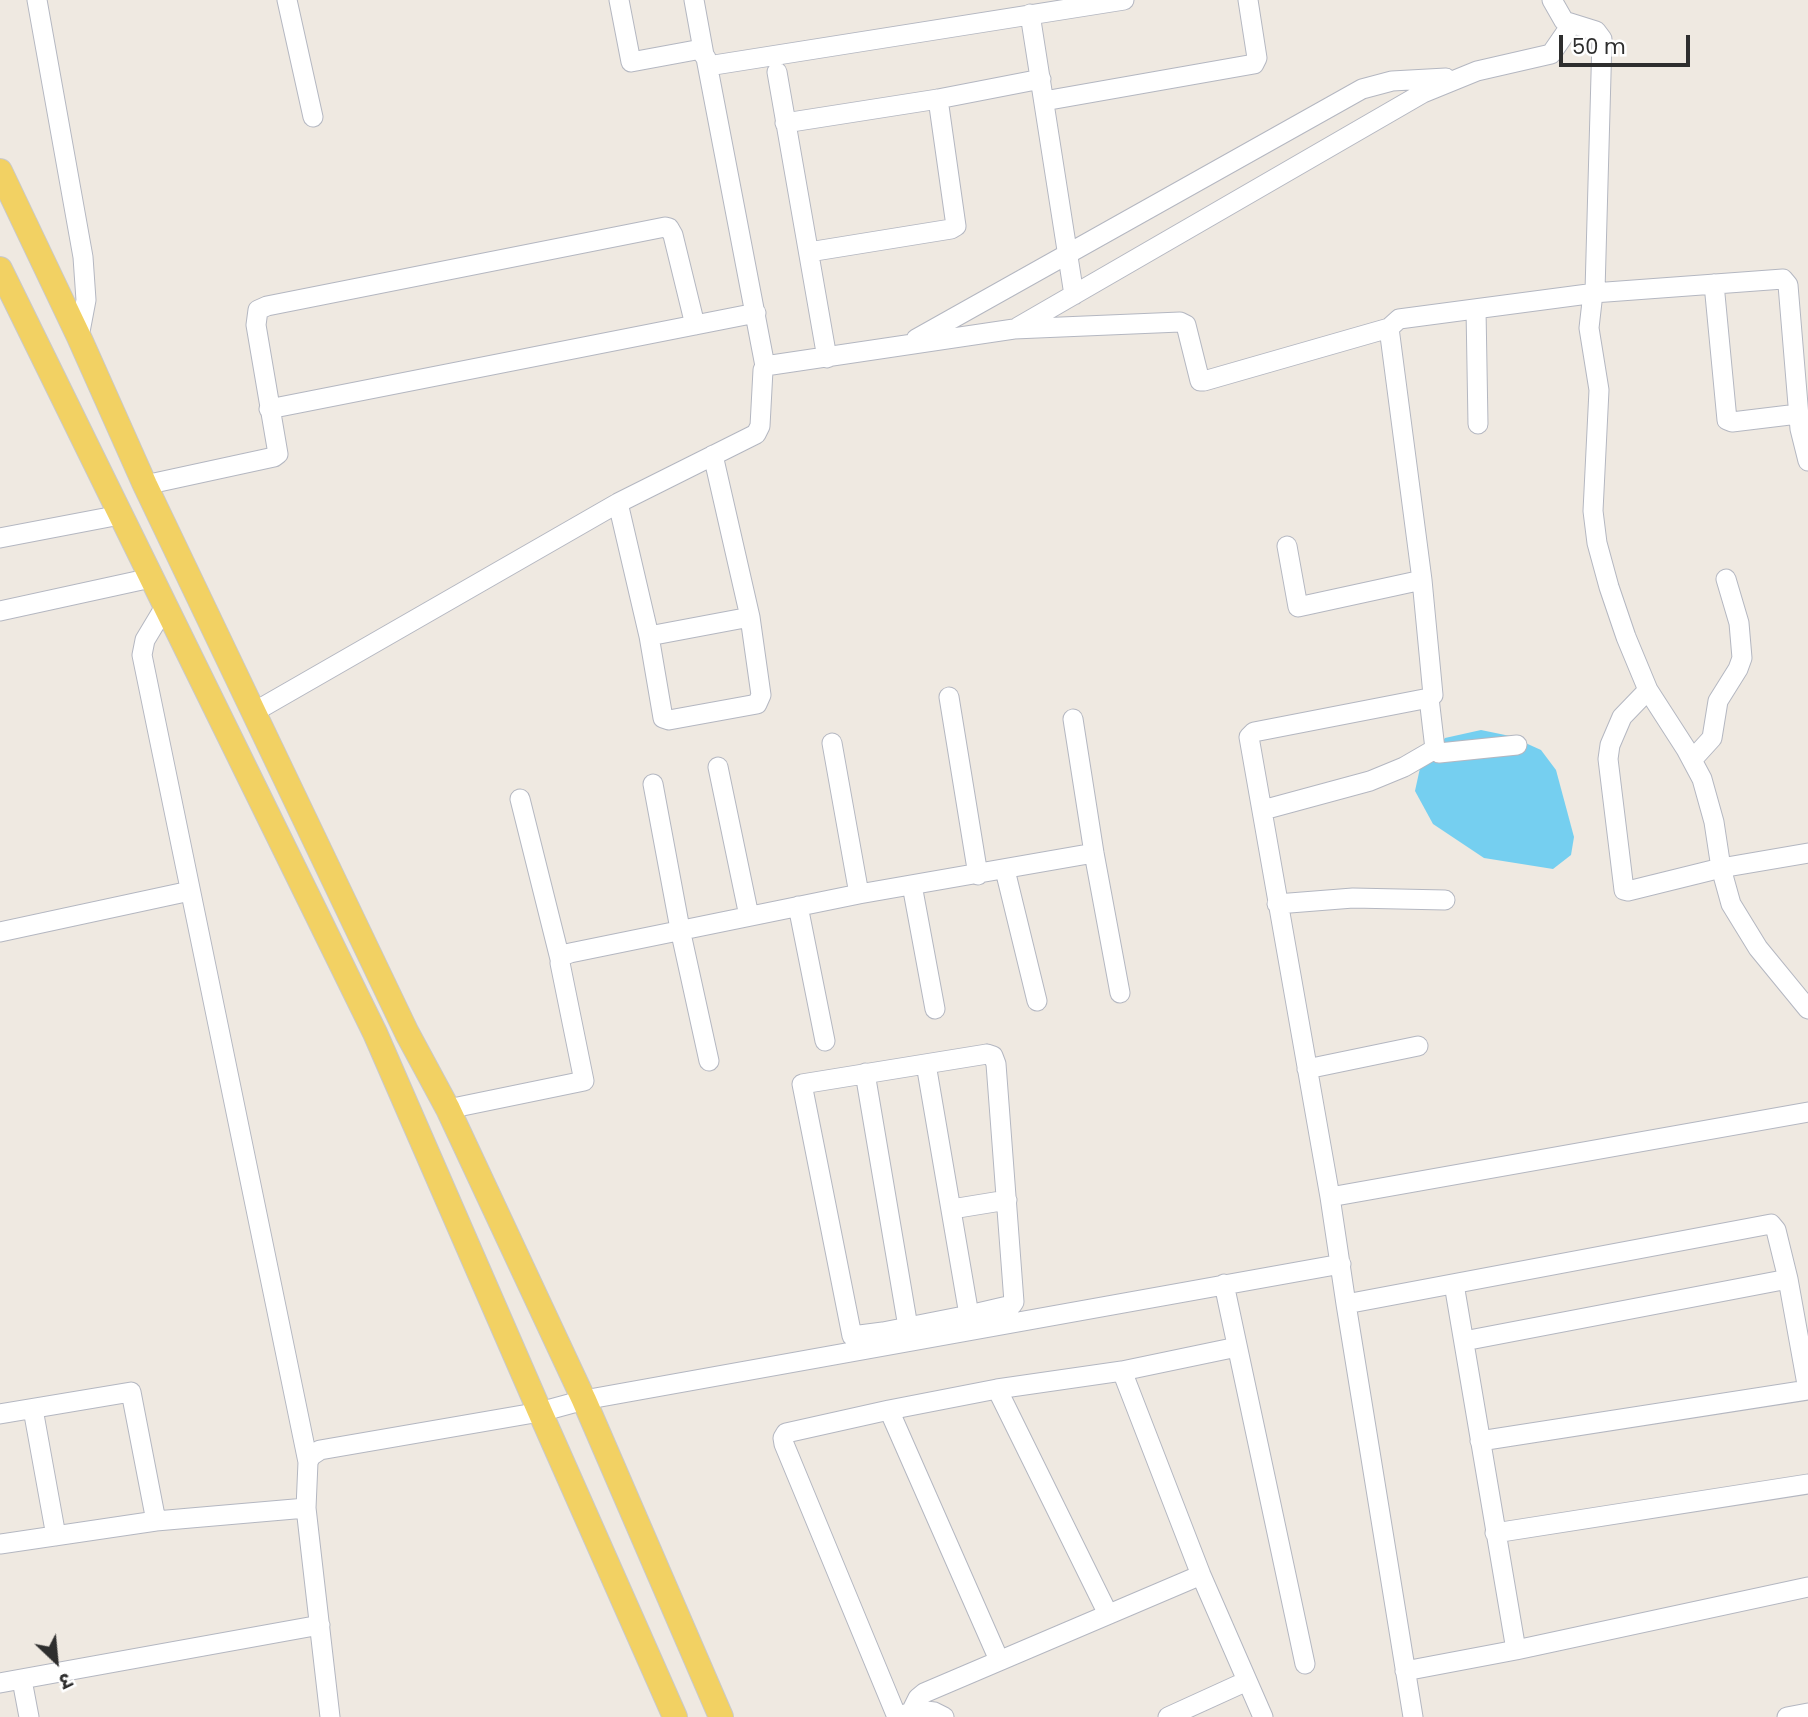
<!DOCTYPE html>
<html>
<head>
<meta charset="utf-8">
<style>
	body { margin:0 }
	#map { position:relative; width:1808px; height:1717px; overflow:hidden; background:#efe9e1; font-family:Poppins,"Noto Sans Devanagari",sans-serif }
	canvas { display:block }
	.north { position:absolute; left:21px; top:1626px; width:70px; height:70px; -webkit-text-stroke:5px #fff; paint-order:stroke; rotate:154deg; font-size:19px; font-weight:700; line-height:28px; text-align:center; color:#2e2e2e }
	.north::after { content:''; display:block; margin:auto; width:24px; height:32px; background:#2e2e2e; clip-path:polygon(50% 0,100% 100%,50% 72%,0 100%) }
	.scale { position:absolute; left:1559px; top:35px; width:131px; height:32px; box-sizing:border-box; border:4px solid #2e2e2e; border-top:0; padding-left:9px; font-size:21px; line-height:24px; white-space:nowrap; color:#2e2e2e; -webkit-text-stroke:5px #fff; paint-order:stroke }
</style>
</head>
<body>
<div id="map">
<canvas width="1808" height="1717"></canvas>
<div class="north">उ</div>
<div class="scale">50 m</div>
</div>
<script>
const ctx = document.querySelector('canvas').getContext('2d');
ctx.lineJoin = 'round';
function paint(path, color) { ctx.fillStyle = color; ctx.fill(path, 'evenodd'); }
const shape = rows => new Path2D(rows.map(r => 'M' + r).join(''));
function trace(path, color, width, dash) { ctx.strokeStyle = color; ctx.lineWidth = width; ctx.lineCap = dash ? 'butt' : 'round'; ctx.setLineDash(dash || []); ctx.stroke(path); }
const water = shape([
	[1481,730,1510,736,1541,750,1556,770,1574,837,1571,855,1553,869,1484,858,1433,824,1415,791,1420,768,1445,738]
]);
const minor = shape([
	[37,0,83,257,86,300,79,337],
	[287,0,313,117],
	[619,0,631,62,696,50,700,50,706,58,765,366],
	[694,0,704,55],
	[1030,14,1074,295],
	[708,66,1124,0],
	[777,72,827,358],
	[1044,101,1254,64,1257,58,1248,0],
	[785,123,938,99,1041,79],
	[809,252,951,229,956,226,938,99],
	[1714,284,1727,420,1732,422,1798,414],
	[1476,309,1478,424],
	[1018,327,1423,93,1477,71,1551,54,1571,25],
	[916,339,1362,89,1392,81,1446,78],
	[269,409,756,313],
	[1808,461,1800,429,1788,285,1783,279,1593,293,1589,328,1599,390,1593,511,1597,543,1609,587,1626,637,1648,690,1686,749,1702,779,1714,822,1721,868,1731,904,1758,948,1808,1009],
	[145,485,274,457,278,454,256,325,258,310,267,306,665,227,669,228,673,235,695,325],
	[618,503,649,636,663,718,669,720,757,704,761,695,750,617,713,455],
	[0,538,120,515],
	[1287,546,1298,607,1422,580],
	[166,605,145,640,142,655,308,1462],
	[0,611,151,578],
	[649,636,750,617],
	[1648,690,1622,717,1610,745,1608,759,1624,890,1628,891,1721,868,1808,853],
	[949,697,978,875],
	[1429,698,1435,749,1439,753,1517,745],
	[254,712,618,503,756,434,760,426,763,370,765,366,1014,329,1180,322,1186,325,1200,381,1204,381,1389,328],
	[1073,719,1094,853,1120,993],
	[832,743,859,894],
	[1692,760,1712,738,1718,701,1738,669,1742,658,1739,623,1726,579],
	[718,767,749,916],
	[653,784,680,929,709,1061],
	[520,799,560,959],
	[1263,810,1370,781,1404,767,1435,749],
	[1005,870,1037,1001],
	[912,885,935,1009],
	[1277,904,1353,898,1445,900],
	[798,906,825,1041],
	[0,932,190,891],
	[987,1054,993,1056,996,1064,1014,1302,1012,1305,969,1315,883,1332,852,1336,802,1084,987,1054],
	[926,1064,969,1315],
	[1307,1069,1418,1046],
	[865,1073,908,1327],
	[448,1109,584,1081,560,963,562,956,570,953,859,894,1094,853],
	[1330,1197,1808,1112],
	[952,1209,1007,1200],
	[1224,1284,1305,1664],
	[1454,1284,1516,1650],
	[1346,1304,1771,1224,1776,1230,1788,1279,1808,1390],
	[1464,1341,1788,1279],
	[1122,1371,1201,1575,1263,1717],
	[997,1389,1108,1614],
	[33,1409,56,1536],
	[889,1410,999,1660],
	[0,1414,131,1392,156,1521],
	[1480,1441,1808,1390],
	[1495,1533,1808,1484],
	[0,1544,156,1521,306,1508],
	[1405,1671,1516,1650,1808,1587],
	[22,1680,29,1717],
	[0,1683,320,1625],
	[911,1712,918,1698,924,1693,1201,1575],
	[902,1715,918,1710,934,1712,944,1717],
	[330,1717,306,1508,308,1462,311,1456,320,1450,540,1412,584,1400,1341,1264],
	[897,1717,784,1444,783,1438,786,1433,889,1410,997,1389,1122,1371,1237,1347],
	[1168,1717,1247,1681],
	[1413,1717,1346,1304,1330,1197,1249,737,1254,732,1429,698,1433,695,1422,580,1389,328,1399,319,1588,294,1595,291,1602,39,1596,31,1564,21,1552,0],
	[1787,1717,1808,1713]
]);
const major = shape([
	[0,171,79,337,145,485,407,1033,448,1109,584,1400,721,1717],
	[0,269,375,1033,540,1412,675,1717]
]);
paint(water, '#75cff0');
trace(minor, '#b4b7c1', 21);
trace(major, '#c9c9c9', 26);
trace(minor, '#fff', 19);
trace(major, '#f2d163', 24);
</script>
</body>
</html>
